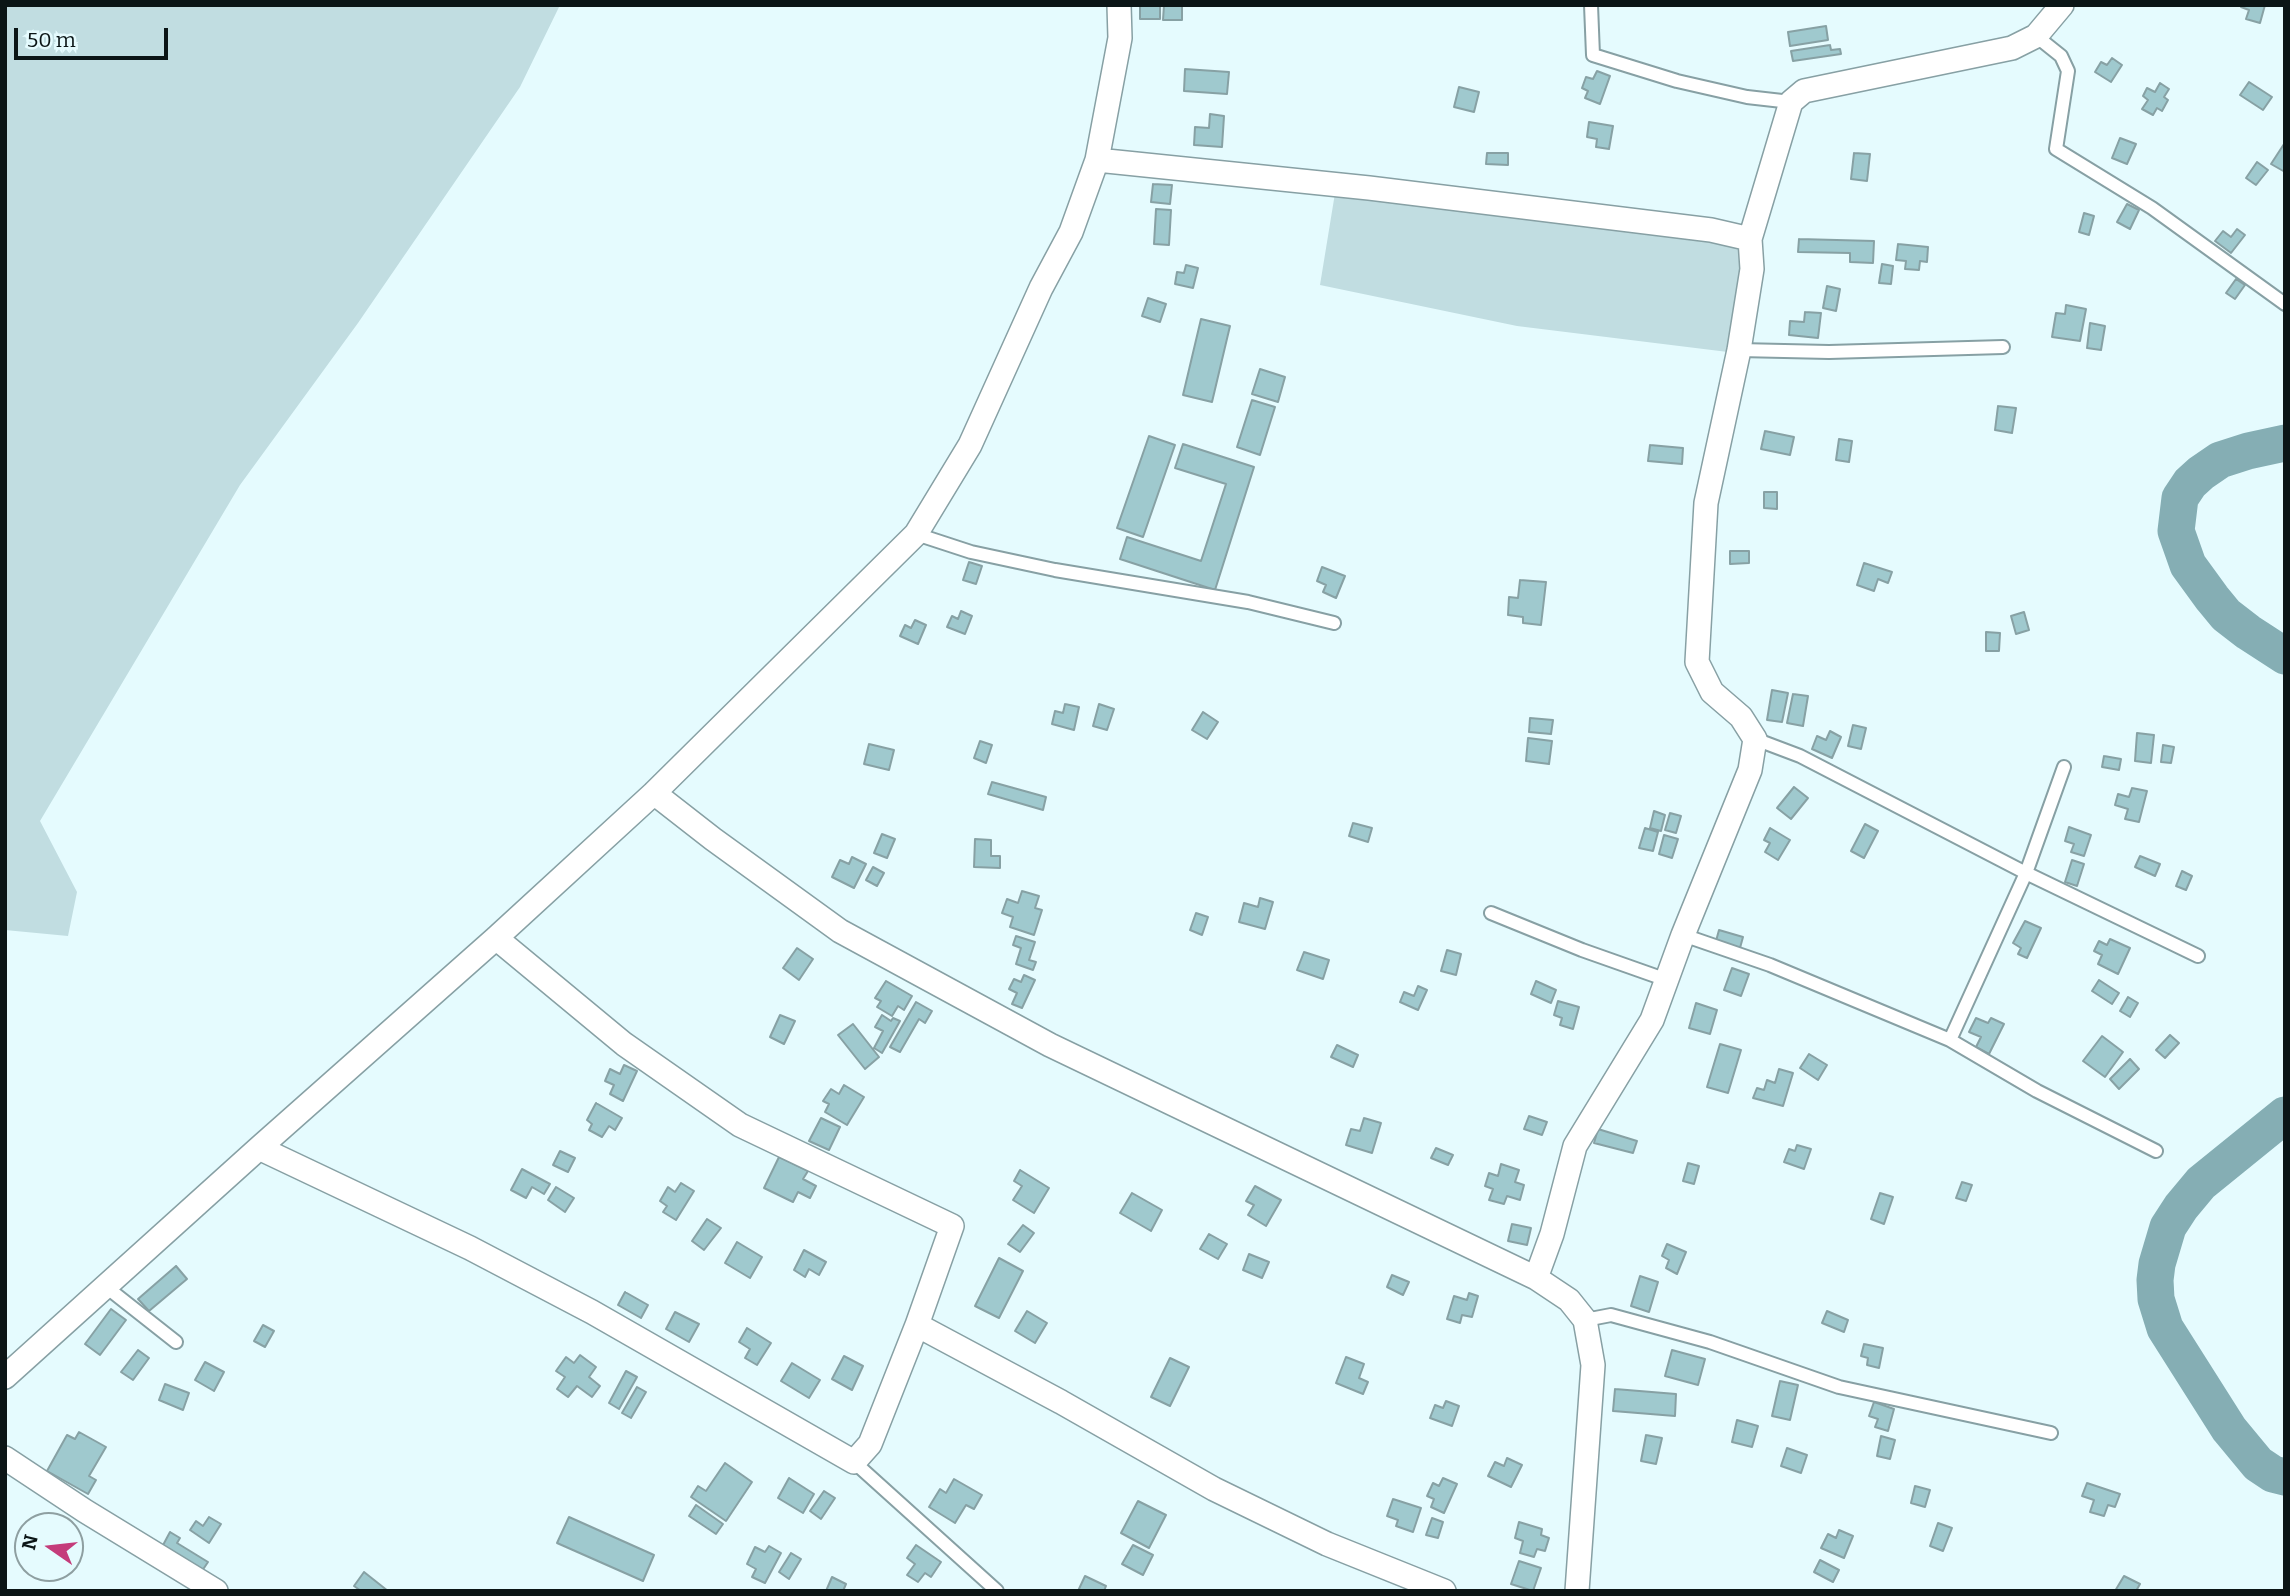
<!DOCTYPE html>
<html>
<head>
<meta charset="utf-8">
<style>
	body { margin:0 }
	#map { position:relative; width:2290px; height:1596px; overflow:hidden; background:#e5fbfe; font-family:Bitter,serif }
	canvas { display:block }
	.frame { position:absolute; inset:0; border:7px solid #0b1516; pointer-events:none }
	.north { position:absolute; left:14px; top:1512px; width:70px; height:70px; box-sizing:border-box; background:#e5fbfe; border:2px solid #8e9fa1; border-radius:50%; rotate:284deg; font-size:19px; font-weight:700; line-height:28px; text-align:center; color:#0b1516 }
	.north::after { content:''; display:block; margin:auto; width:24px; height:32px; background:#c43c7a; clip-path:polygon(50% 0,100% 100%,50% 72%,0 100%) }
	.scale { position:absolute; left:14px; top:28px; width:154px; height:32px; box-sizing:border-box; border:4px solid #0b1516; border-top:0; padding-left:9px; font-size:21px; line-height:24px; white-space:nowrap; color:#0b1516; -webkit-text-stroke:5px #e5fbfe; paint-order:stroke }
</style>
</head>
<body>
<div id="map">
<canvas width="2290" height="1596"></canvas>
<div class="frame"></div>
<div class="north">N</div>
<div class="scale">50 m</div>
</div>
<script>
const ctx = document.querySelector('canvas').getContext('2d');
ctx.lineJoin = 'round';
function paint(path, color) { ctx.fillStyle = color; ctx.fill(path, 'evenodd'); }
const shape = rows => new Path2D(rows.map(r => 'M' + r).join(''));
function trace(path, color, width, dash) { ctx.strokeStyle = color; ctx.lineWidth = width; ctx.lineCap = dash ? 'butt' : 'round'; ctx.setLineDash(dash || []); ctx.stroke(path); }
const green = shape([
	[5,5,560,5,520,87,358,323,240,485,40,821,77,892,68,936,5,930],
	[1336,187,1749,241,1736,353,1517,326,1320,285]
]);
const river = shape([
	[2285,443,2248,451,2220,460,2201,473,2190,483,2180,498,2176,531,2188,565,2212,598,2226,615,2248,632,2285,656],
	[2285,1115,2201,1183,2181,1207,2168,1227,2157,1264,2155,1280,2156,1299,2165,1328,2229,1429,2258,1464,2273,1474,2285,1477]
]);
const building = shape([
	[1164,5,1182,5,1182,20,1163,20,1164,5],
	[2241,5,2265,5,2260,23,2246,19,2249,10,2241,7,2241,5],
	[1140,6,1160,6,1160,19,1140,19,1140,6],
	[1826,26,1828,40,1790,46,1788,32,1826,26],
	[1830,45,1831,50,1840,49,1841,54,1793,61,1791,51,1830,45],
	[2112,58,2122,65,2111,82,2095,72,2101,62,2107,65,2112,58],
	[1185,69,1229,72,1227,94,1184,91,1185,69],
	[1597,71,1610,76,1600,104,1585,98,1588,91,1582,88,1586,77,1593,79,1597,71],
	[2249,82,2272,97,2263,110,2240,95,2249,82],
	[2160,83,2169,89,2164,97,2168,100,2162,111,2157,108,2153,115,2142,109,2148,100,2143,96,2147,88,2155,92,2160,83],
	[1459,87,1479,92,1474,112,1454,107,1459,87],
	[1210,114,1224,116,1222,147,1194,145,1195,127,1209,128,1210,114],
	[1589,122,1613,126,1609,149,1596,147,1597,139,1587,137,1589,122],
	[2120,138,2136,144,2127,164,2112,158,2120,138],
	[2284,144,2285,145,2285,172,2271,164,2284,144],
	[1487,153,1508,153,1508,165,1486,164,1487,153],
	[1854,153,1870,154,1867,181,1851,179,1854,153],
	[2257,162,2268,170,2256,185,2246,178,2257,162],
	[1153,184,1172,185,1170,204,1151,202,1153,184],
	[2127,204,2139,210,2130,229,2117,222,2127,204],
	[1156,209,1171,210,1169,245,1154,244,1156,209],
	[2084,213,2094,216,2089,235,2079,232,2084,213],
	[2237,229,2245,235,2231,253,2215,241,2223,231,2231,237,2237,229],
	[1799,239,1874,241,1873,263,1850,262,1850,253,1798,252,1799,239],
	[1898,244,1928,247,1927,262,1920,261,1919,270,1905,269,1906,261,1896,260,1898,244],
	[1882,264,1893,266,1891,284,1879,283,1882,264],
	[1186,265,1198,268,1193,288,1175,284,1177,272,1184,273,1186,265],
	[2236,279,2245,285,2235,299,2226,293,2236,279],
	[1827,286,1840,289,1836,311,1823,308,1827,286],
	[1148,298,1166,304,1160,322,1142,316,1148,298],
	[2066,305,2086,309,2080,341,2052,337,2056,313,2065,314,2066,305],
	[1805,312,1821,313,1818,338,1789,335,1790,321,1804,322,1805,312],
	[1201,319,1230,326,1212,402,1183,395,1201,319],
	[2090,323,2105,326,2101,350,2087,348,2090,323],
	[1260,369,1285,377,1278,402,1252,394,1260,369],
	[1252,400,1275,407,1260,455,1237,447,1252,400],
	[1998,406,2016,408,2012,433,1995,430,1998,406],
	[1765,431,1794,437,1790,455,1761,449,1765,431],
	[1149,436,1175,445,1143,537,1117,528,1149,436],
	[1839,439,1852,441,1849,462,1836,460,1839,439],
	[1183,444,1254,467,1215,590,1120,559,1127,537,1201,561,1226,484,1175,468,1183,444],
	[1650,445,1683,448,1682,464,1648,461,1650,445],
	[1764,492,1777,492,1777,509,1764,508,1764,492],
	[1730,551,1749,551,1749,563,1730,564,1730,551],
	[969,562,982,566,976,584,963,580,969,562],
	[1864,563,1892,572,1888,583,1878,579,1874,591,1857,585,1864,563],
	[1322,567,1345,576,1336,598,1323,592,1326,585,1317,581,1322,567],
	[1520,580,1546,582,1541,625,1523,623,1523,617,1508,615,1509,597,1518,598,1520,580],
	[961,611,972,616,965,634,947,627,952,616,958,619,961,611],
	[2024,612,2029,630,2016,634,2011,616,2024,612],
	[915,620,926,625,918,644,900,636,905,625,911,628,915,620],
	[1986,632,2000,633,1999,651,1986,651,1986,632],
	[1772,690,1788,693,1782,722,1767,720,1772,690],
	[1793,694,1808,696,1803,726,1787,723,1793,694],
	[1065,704,1079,707,1074,730,1052,724,1055,711,1063,713,1065,704],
	[1099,704,1114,709,1107,730,1093,726,1099,704],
	[1203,712,1218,722,1207,739,1192,730,1203,712],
	[1530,718,1553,720,1551,734,1529,732,1530,718],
	[1853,725,1866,728,1861,749,1848,746,1853,725],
	[1830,731,1841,737,1832,758,1812,749,1817,736,1826,740,1830,731],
	[2137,733,2154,735,2151,763,2135,761,2137,733],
	[1528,738,1552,741,1549,764,1526,761,1528,738],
	[980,741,992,745,986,763,974,758,980,741],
	[869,744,894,750,889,770,864,764,869,744],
	[2163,745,2174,747,2171,763,2161,762,2163,745],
	[2104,756,2121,759,2119,770,2102,767,2104,756],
	[992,782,1046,797,1043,810,988,794,992,782],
	[1794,787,1808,798,1791,819,1777,808,1794,787],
	[2132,788,2147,791,2139,822,2125,819,2128,809,2115,805,2118,794,2129,797,2132,788],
	[1654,811,1665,815,1661,831,1650,828,1654,811],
	[1670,813,1681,816,1676,833,1665,830,1670,813],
	[1353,823,1372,828,1368,842,1349,836,1353,823],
	[1865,824,1878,831,1864,858,1851,851,1865,824],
	[2069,827,2091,835,2084,856,2071,852,2074,844,2065,841,2069,827],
	[1645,828,1658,832,1653,851,1639,848,1645,828],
	[1770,828,1790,840,1778,860,1765,852,1770,843,1764,840,1770,828],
	[882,834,895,839,887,858,874,853,882,834],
	[1664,835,1678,839,1672,858,1659,854,1664,835],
	[975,839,991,840,991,856,1000,856,1000,868,974,867,975,839],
	[2140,856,2160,864,2155,876,2135,867,2140,856],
	[852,857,866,864,854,888,832,877,840,860,849,864,852,857],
	[2072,860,2084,864,2077,886,2065,882,2072,860],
	[873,867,884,873,877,886,866,880,873,867],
	[2182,871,2192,876,2186,890,2176,886,2182,871],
	[1022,891,1039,896,1035,908,1042,910,1034,935,1010,927,1013,917,1002,913,1007,899,1018,903,1022,891],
	[1260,898,1273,902,1265,929,1239,922,1244,903,1258,907,1260,898],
	[1196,913,1208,917,1202,935,1190,930,1196,913],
	[2025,921,2041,928,2027,958,2018,954,2021,948,2013,943,2025,921],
	[1719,930,1743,937,1740,948,1716,941,1719,930],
	[1016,936,1035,942,1029,960,1036,962,1033,970,1016,964,1021,948,1013,945,1016,936],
	[2110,939,2130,948,2118,974,2098,964,2102,955,2094,951,2099,941,2107,945,2110,939],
	[797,948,813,959,799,980,783,968,797,948],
	[1447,950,1461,954,1456,975,1441,971,1447,950],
	[1304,952,1329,960,1323,979,1297,970,1304,952],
	[1732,968,1749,974,1741,996,1724,990,1732,968],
	[1024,975,1035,980,1022,1008,1012,1004,1017,993,1009,989,1014,979,1021,982,1024,975],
	[2099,980,2119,993,2112,1004,2092,991,2099,980],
	[886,981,912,996,904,1010,898,1006,892,1016,877,1007,881,1001,875,998,886,981],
	[1536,981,1556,990,1551,1003,1531,994,1536,981],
	[1418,986,1427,990,1418,1010,1400,1002,1404,992,1414,996,1418,986],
	[2128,997,2138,1003,2130,1017,2120,1011,2128,997],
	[1558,1001,1579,1007,1573,1029,1560,1025,1562,1018,1554,1015,1558,1001],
	[916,1002,932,1011,925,1023,919,1019,900,1052,890,1047,916,1002],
	[1696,1003,1717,1010,1710,1034,1689,1028,1696,1003],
	[780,1015,795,1021,784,1044,770,1037,780,1015],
	[882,1015,891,1021,893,1018,900,1021,882,1053,874,1048,883,1031,875,1027,882,1015],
	[1976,1018,1988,1023,1991,1018,2004,1024,1989,1054,1976,1047,1981,1037,1969,1032,1976,1018],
	[853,1024,879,1057,865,1069,838,1035,853,1024],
	[2170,1035,2179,1043,2165,1058,2156,1050,2170,1035],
	[2102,1036,2123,1052,2105,1077,2083,1061,2102,1036],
	[1720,1044,1741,1050,1728,1093,1707,1087,1720,1044],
	[1337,1045,1358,1055,1353,1067,1331,1057,1337,1045],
	[1809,1054,1827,1065,1818,1080,1800,1068,1809,1054],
	[2130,1059,2139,1069,2119,1089,2110,1079,2130,1059],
	[624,1065,637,1071,623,1101,610,1094,614,1085,605,1081,610,1069,620,1074,624,1065],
	[1779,1069,1793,1073,1783,1106,1753,1098,1757,1088,1764,1090,1767,1080,1775,1083,1779,1069],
	[844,1085,864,1097,847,1125,825,1112,829,1104,823,1101,831,1089,839,1094,844,1085],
	[596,1103,622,1118,615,1130,609,1126,602,1137,589,1130,592,1124,587,1120,596,1103],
	[1529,1116,1547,1122,1542,1135,1524,1129,1529,1116],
	[821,1118,840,1127,829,1150,809,1141,821,1118],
	[1364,1118,1381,1123,1372,1153,1346,1145,1351,1129,1360,1131,1364,1118],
	[1598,1129,1637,1141,1633,1153,1594,1143,1598,1129],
	[1797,1145,1811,1149,1804,1169,1784,1162,1789,1149,1795,1151,1797,1145],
	[1436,1148,1453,1155,1448,1165,1431,1158,1436,1148],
	[560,1151,575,1158,568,1172,553,1165,560,1151],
	[779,1157,808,1171,803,1179,816,1186,810,1198,798,1192,793,1202,764,1188,779,1157],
	[1688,1163,1699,1166,1694,1184,1683,1181,1688,1163],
	[1501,1164,1519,1170,1515,1182,1524,1185,1520,1200,1507,1196,1504,1204,1489,1200,1493,1189,1485,1186,1489,1173,1498,1176,1501,1164],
	[522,1169,550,1184,544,1194,532,1187,526,1198,511,1190,522,1169],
	[1020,1170,1049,1188,1034,1213,1013,1200,1022,1186,1014,1181,1020,1170],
	[1962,1182,1972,1185,1966,1201,1956,1198,1962,1182],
	[681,1183,694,1191,676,1220,663,1212,667,1206,660,1201,668,1187,675,1192,681,1183],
	[1255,1186,1281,1200,1266,1226,1248,1215,1254,1205,1246,1201,1255,1186],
	[556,1187,574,1198,565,1212,548,1200,556,1187],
	[1132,1193,1162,1210,1151,1231,1120,1213,1132,1193],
	[1880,1193,1893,1197,1884,1224,1871,1219,1880,1193],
	[707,1219,721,1228,704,1250,692,1241,707,1219],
	[1512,1224,1531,1228,1527,1245,1508,1241,1512,1224],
	[1023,1225,1034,1233,1020,1252,1008,1244,1023,1225],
	[1209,1234,1227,1244,1218,1259,1200,1249,1209,1234],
	[737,1242,762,1257,750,1278,725,1263,737,1242],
	[1667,1244,1686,1252,1677,1274,1666,1268,1669,1260,1662,1256,1667,1244],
	[804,1250,826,1262,819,1275,809,1269,805,1277,794,1270,804,1250],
	[1249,1254,1269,1262,1262,1278,1243,1270,1249,1254],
	[999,1258,1023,1271,999,1318,975,1306,999,1258],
	[176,1266,187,1279,149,1311,138,1299,176,1266],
	[1392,1275,1409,1282,1403,1295,1387,1287,1392,1275],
	[1640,1276,1658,1282,1649,1312,1631,1306,1640,1276],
	[625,1292,648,1305,641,1318,618,1305,625,1292],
	[1469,1293,1478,1296,1472,1317,1462,1315,1460,1323,1447,1319,1454,1296,1467,1300,1469,1293],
	[111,1309,126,1320,100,1355,85,1344,111,1309],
	[1027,1311,1047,1323,1035,1343,1015,1331,1027,1311],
	[1827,1311,1848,1320,1844,1332,1822,1323,1827,1311],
	[675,1312,699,1324,689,1342,666,1329,675,1312],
	[263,1325,274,1331,265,1347,254,1341,263,1325],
	[747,1328,771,1343,757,1365,745,1358,750,1349,739,1342,747,1328],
	[1864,1344,1883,1348,1879,1368,1867,1365,1868,1358,1861,1356,1864,1344],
	[138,1350,149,1358,133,1380,121,1372,138,1350],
	[1672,1350,1705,1359,1698,1385,1665,1376,1672,1350],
	[580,1355,596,1367,589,1377,600,1386,592,1397,577,1386,568,1397,557,1389,565,1377,556,1371,566,1357,574,1363,580,1355],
	[844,1356,863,1366,852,1390,832,1379,844,1356],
	[1346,1357,1364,1364,1359,1378,1368,1382,1363,1394,1336,1383,1346,1357],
	[1170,1358,1189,1367,1170,1406,1151,1397,1170,1358],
	[205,1362,224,1372,214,1391,195,1380,205,1362],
	[792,1363,820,1380,809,1398,781,1381,792,1363],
	[626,1371,637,1377,619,1409,609,1403,626,1371],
	[1780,1381,1798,1385,1790,1420,1772,1416,1780,1381],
	[165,1384,189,1393,183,1410,159,1400,165,1384],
	[637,1387,646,1392,631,1418,622,1413,637,1387],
	[1615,1389,1676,1394,1675,1416,1613,1411,1615,1389],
	[1446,1401,1459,1406,1452,1426,1430,1418,1435,1405,1443,1408,1446,1401],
	[1874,1402,1894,1409,1888,1431,1875,1427,1878,1419,1869,1416,1874,1402],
	[1737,1420,1758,1426,1752,1447,1732,1442,1737,1420],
	[79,1432,106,1447,89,1476,96,1480,88,1494,47,1471,67,1435,75,1439,79,1432],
	[1646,1435,1662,1438,1656,1464,1641,1461,1646,1435],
	[1881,1436,1895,1440,1890,1459,1877,1456,1881,1436],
	[1787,1448,1807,1455,1801,1473,1781,1466,1787,1448],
	[1507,1458,1522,1465,1511,1487,1488,1476,1495,1462,1504,1466,1507,1458],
	[725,1463,752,1482,726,1521,691,1497,698,1486,706,1491,725,1463],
	[789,1478,814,1494,803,1513,778,1498,789,1478],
	[1443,1478,1457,1484,1444,1513,1431,1507,1434,1499,1427,1496,1433,1483,1439,1486,1443,1478],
	[954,1479,982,1495,974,1509,966,1505,955,1523,929,1507,940,1489,946,1493,954,1479],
	[2087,1483,2120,1494,2115,1507,2108,1505,2104,1516,2090,1512,2094,1500,2082,1496,2087,1483],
	[1915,1486,1930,1490,1925,1507,1911,1503,1915,1486],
	[824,1491,835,1498,821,1519,810,1511,824,1491],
	[1393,1499,1421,1508,1413,1532,1396,1526,1398,1520,1387,1516,1393,1499],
	[1138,1501,1166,1515,1149,1548,1121,1533,1138,1501],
	[696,1505,723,1524,716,1534,689,1516,696,1505],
	[209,1517,221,1524,209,1543,190,1530,196,1521,203,1526,209,1517],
	[569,1517,654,1555,643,1581,557,1543,569,1517],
	[1432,1518,1443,1522,1438,1538,1426,1535,1432,1518],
	[1519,1522,1542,1529,1541,1535,1549,1538,1545,1551,1537,1549,1534,1557,1520,1553,1523,1541,1515,1538,1519,1522],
	[1938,1523,1952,1528,1943,1551,1930,1546,1938,1523],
	[1839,1530,1853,1536,1844,1558,1821,1548,1828,1534,1836,1538,1839,1530],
	[170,1532,180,1538,177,1543,208,1562,202,1571,162,1547,170,1532],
	[916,1545,941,1562,931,1577,925,1573,918,1582,907,1575,915,1564,907,1558,916,1545],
	[1133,1545,1153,1555,1143,1575,1122,1564,1133,1545],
	[769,1546,781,1553,765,1583,752,1577,756,1569,747,1564,755,1547,765,1552,769,1546],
	[791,1553,801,1559,789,1579,779,1572,791,1553],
	[1820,1560,1839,1570,1833,1582,1814,1572,1820,1560],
	[1519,1561,1541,1568,1533,1591,1511,1584,1519,1561],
	[364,1572,388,1591,361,1591,354,1586,364,1572],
	[1085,1576,1106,1586,1104,1591,1078,1591,1085,1576],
	[2124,1576,2140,1584,2136,1591,2115,1591,2124,1576],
	[832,1577,846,1584,843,1591,826,1591,832,1577]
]);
const lane = shape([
	[1591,5,1593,55,1677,81,1747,97,1791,102],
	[2036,36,2061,56,2068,71,2056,149,2152,208,2285,304],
	[1739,350,1829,352,2003,347],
	[916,534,971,552,1055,570,1248,602,1334,623],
	[1755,739,1800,756,2026,873,2198,956],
	[1491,913,1582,950,1667,980],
	[1683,935,1770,965,1950,1040,2037,1091,2156,1151],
	[1950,1040,2026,873,2064,767],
	[105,1286,176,1342],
	[1585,1320,1611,1315,1710,1342,1839,1387,2051,1433],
	[854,1462,997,1591]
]);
const street = shape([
	[1097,160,1369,188,1711,230,1750,239,1752,269,1739,350,1706,503,1697,662,1712,692,1741,717,1755,739,1750,770,1683,935,1652,1020,1575,1146,1552,1234,1536,1278],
	[1750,239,1791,102,1804,91,2012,48,2036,36,2062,5],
	[654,793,713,839,840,931,1050,1045,1536,1278,1569,1300,1585,1320,1593,1365,1577,1591],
	[496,938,624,1044,740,1125,952,1226,917,1325],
	[259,1148,470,1248,592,1312,854,1462,870,1444,917,1325,1061,1402,1214,1489,1327,1544,1444,1591],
	[5,1377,259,1148,496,938,654,793,916,534,970,445,1041,288,1071,232,1097,160,1120,38,1119,5],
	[5,1458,85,1511,216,1591]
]);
paint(green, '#c1dde1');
trace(river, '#85aeb4', 37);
paint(building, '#9fc9ce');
trace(building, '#87a1a4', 2);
trace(lane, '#87a0a4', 16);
trace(street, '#87a0a4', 26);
trace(lane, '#fff', 12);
trace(street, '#fff', 23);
</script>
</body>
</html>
